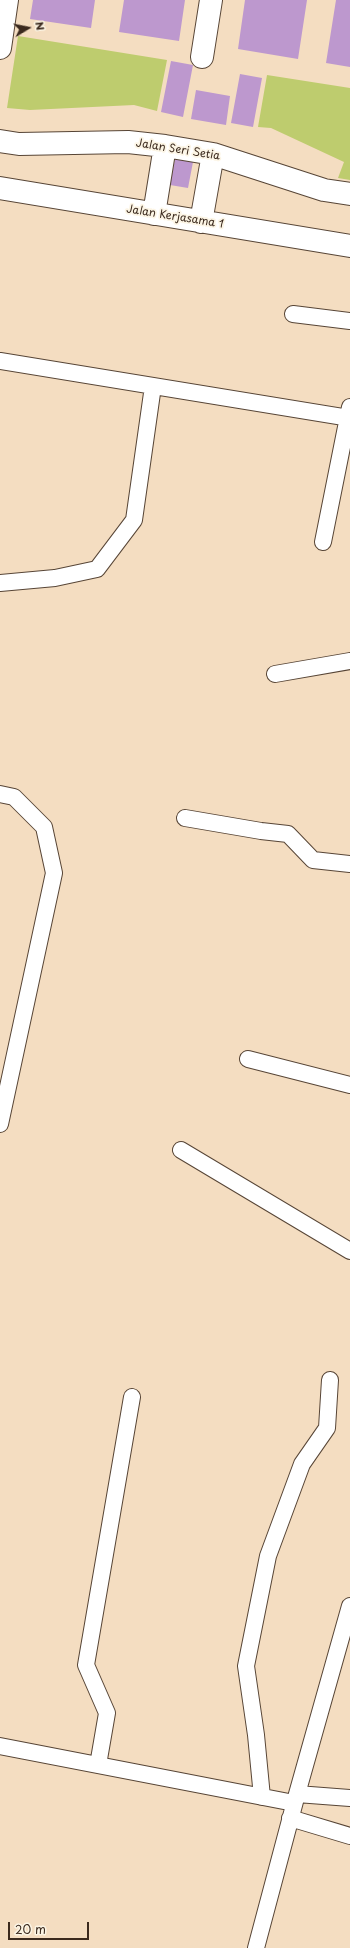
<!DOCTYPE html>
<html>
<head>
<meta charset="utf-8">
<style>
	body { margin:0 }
	#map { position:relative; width:350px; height:1948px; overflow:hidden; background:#f4ddc1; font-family:"Playpen Sans",sans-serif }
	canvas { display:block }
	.north { position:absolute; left:8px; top:8px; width:40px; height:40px; -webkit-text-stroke:3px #fcf5e5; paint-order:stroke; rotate:80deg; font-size:11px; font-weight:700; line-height:16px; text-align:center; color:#3b2a1e }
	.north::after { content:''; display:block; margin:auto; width:14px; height:18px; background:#3b2a1e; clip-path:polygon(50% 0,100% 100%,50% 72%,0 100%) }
	.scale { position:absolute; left:8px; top:1922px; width:81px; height:18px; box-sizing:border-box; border:2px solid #3b2a1e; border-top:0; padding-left:5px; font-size:12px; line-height:14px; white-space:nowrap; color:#3b2a1e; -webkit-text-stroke:3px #fcf5e5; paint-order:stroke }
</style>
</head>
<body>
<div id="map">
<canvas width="350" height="1948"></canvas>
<div class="north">N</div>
<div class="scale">20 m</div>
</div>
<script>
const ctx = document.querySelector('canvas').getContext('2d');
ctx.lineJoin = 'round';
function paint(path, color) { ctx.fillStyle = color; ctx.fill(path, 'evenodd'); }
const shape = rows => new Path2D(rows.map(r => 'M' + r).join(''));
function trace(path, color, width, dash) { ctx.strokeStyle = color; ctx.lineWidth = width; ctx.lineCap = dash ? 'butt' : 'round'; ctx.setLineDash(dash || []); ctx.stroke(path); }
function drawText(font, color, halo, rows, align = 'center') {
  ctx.font = font + ' "Playpen Sans",sans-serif'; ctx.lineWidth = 3.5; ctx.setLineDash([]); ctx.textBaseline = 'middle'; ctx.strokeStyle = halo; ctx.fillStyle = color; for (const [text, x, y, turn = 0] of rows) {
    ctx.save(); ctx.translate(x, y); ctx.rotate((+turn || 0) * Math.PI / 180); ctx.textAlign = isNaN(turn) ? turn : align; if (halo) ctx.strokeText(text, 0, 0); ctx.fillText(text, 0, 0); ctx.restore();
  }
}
const green = shape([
	[18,36,167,60,157,111,134,105,30,110,7,108],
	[267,75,350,88,350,180,338,178,344,162,271,128,258,127]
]);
const building = shape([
	[33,0,95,0,91,28,30,19],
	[124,0,185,0,179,41,119,32],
	[245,0,307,0,298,59,238,49],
	[336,0,350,0,350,67,326,63],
	[171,61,193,65,183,117,161,112],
	[240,74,262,78,253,127,231,123],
	[196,90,230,96,226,125,191,119],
	[175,159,193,162,188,188,170,185]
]);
const lane = shape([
	[293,314,350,321],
	[0,361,350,418],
	[323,542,350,407],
	[0,583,55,578,97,569,134,520,153,386],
	[275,674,350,661],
	[0,794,14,797,44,827,54,873,0,1124],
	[185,818,261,831,288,834,313,860,350,864],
	[248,1059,350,1085],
	[181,1150,350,1251],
	[0,1746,294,1803],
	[98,1765,107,1713,86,1665,132,1397],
	[297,1794,350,1798],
	[262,1797,256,1735,246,1666,268,1556,302,1464,327,1428,330,1380],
	[290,1818,350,1836],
	[256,1948,297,1794,350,1606]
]);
const street = shape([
	[0,48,7,0],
	[202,57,211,0],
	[0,141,19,144,128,142,165,146,213,154,324,190,350,194],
	[0,188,350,246],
	[154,214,165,146],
	[201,222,213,154]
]);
const streetNames = [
	["Jalan Seri Setia",178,150,9],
	["Jalan Kerjasama 1",175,217,9]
];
paint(green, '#becc6e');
paint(building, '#bd98ce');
trace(lane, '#574536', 18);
trace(street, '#574536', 24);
trace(lane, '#fff', 16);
trace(street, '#fff', 22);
drawText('11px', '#3b2a1e', '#fcf5e5', streetNames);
</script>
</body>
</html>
